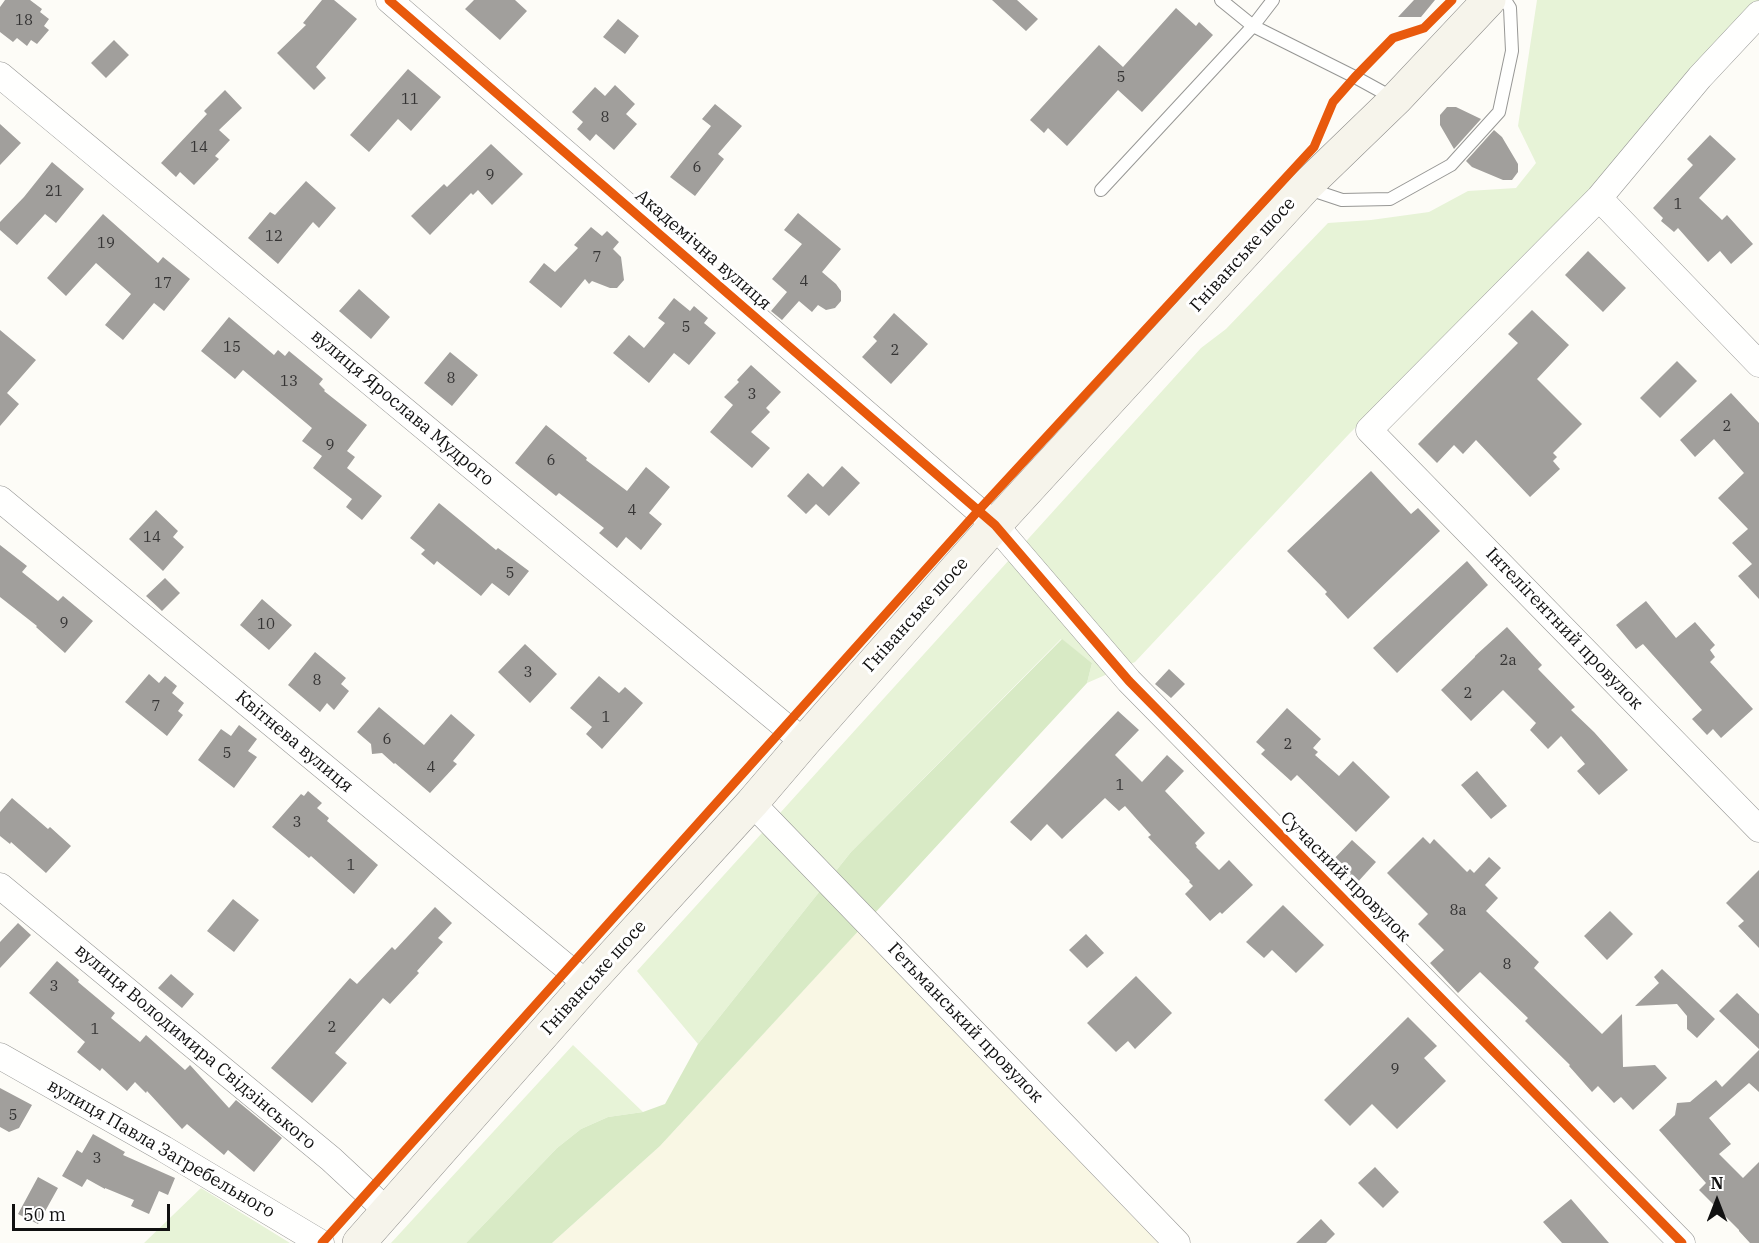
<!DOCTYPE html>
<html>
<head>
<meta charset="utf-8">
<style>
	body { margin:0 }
	#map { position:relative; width:1759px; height:1243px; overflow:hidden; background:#fdfcf7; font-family:"IBM Plex Serif",serif }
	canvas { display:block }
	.north { position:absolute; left:1687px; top:1171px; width:60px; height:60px; -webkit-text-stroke:4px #fff; paint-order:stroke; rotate:0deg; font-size:16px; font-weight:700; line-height:24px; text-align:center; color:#111 }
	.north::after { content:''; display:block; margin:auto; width:21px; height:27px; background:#111; clip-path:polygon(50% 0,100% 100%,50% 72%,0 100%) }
	.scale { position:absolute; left:12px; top:1204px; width:158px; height:27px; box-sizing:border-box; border:3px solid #111; border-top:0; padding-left:8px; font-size:18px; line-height:21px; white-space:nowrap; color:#111; -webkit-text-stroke:4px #fff; paint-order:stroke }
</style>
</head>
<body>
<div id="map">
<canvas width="1759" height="1243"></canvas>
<div class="north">N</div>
<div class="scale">50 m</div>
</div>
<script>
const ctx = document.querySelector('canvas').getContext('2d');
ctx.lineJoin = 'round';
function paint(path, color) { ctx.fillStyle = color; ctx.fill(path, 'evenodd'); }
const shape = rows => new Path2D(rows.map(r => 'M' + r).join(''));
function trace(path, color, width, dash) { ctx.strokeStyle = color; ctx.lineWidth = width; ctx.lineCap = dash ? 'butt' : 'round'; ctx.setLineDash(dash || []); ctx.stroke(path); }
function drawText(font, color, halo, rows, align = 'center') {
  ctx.font = font + ' "IBM Plex Serif",serif'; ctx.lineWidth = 6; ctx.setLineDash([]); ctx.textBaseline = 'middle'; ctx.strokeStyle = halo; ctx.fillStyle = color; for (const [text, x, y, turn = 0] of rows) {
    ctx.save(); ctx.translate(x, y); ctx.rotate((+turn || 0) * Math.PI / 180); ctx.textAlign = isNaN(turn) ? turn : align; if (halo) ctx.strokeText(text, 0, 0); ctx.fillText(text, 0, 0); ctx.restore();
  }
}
const farmland = shape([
	[867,921,1177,1243,552,1243,660,1146]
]);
const green = shape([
	[1537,0,1759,0,1693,72,1593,191,1350,433,1135,662,1087,683,1092,663,1061,639,851,852,698,1044,637,971,1201,348,1226,329,1328,223,1371,220,1429,212,1468,191,1516,188,1536,163,1518,126],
	[573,1045,643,1112,608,1117,581,1129,557,1148,466,1243,391,1243],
	[201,1188,290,1243,144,1243]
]);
const forest = shape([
	[1062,639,1092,663,1087,683,660,1146,552,1243,466,1243,557,1148,581,1129,608,1117,643,1112,665,1104,698,1044,851,852]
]);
const building = shape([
	[5,0,30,0,42,9,40,12,49,19,44,26,49,30,37,44,31,40,27,46,17,38,13,42,0,32,0,7],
	[322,0,334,0,357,19,316,67,326,78,314,90,277,53,306,25,303,23],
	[474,0,515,0,527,11,500,40,465,9],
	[992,0,1017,0,1038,19,1026,31],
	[1414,0,1435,0,1421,17,1398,17],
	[1176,8,1196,26,1199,22,1213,35,1142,112,1118,90,1067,146,1048,128,1044,133,1030,120,1099,45,1123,67],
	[618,19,639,36,625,54,603,37],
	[114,40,129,55,106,78,91,63],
	[408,69,441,97,411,131,398,119,369,152,350,135],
	[615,85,635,104,626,114,637,124,614,150,596,134,590,141,577,129,583,122,572,112,595,87,605,96],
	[225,90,242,108,219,130,230,140,215,156,219,159,194,185,180,172,176,177,161,163,207,114,204,111],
	[715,104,742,126,718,154,724,159,695,196,670,177,711,126,702,119],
	[1447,107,1456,107,1481,119,1454,149,1440,125,1440,115],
	[0,124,21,143,0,165],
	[1494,130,1502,137,1518,164,1518,172,1512,180,1503,180,1472,167,1466,161],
	[1710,135,1736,159,1699,198,1722,220,1727,215,1753,244,1731,264,1720,251,1708,262,1678,228,1674,232,1661,221,1663,218,1653,208,1693,165,1687,159],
	[491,144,523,174,492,205,478,190,473,195,471,193,430,235,411,216,444,184,447,187],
	[52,162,84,189,56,223,45,214,17,245,0,230,0,222,24,197],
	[306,181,336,208,319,228,313,222,278,264,248,238,270,212,275,215],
	[798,213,841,249,822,272,836,284,841,291,841,301,835,308,826,310,818,305,812,312,799,301,782,320,771,311,787,292,772,279,802,244,784,230],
	[103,214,158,263,163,257,190,279,164,311,154,303,123,340,105,325,131,294,96,263,66,296,47,278],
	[591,227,602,236,607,231,619,242,613,249,621,257,624,280,617,288,610,288,592,281,589,284,585,279,561,308,529,282,544,263,555,272,578,248,574,245],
	[1588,251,1626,288,1603,312,1565,275],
	[359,289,390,317,371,339,339,311],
	[674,298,690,311,694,306,708,318,704,323,716,333,689,365,674,353,649,383,613,353,629,335,644,348,665,323,658,318],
	[1532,310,1569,345,1537,379,1582,424,1553,453,1557,457,1553,461,1560,469,1530,497,1476,440,1463,454,1454,445,1437,463,1418,444,1518,343,1508,334],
	[894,313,928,344,891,384,862,357,877,341,873,337],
	[229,317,274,355,278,350,285,356,289,351,323,379,319,384,325,390,324,391,367,425,347,451,355,457,347,468,382,496,362,520,346,507,352,499,313,468,322,456,302,441,312,428,243,370,235,379,201,351],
	[0,330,36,360,7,393,19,404,0,426],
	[450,352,478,375,452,406,424,383],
	[1677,361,1697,381,1660,418,1640,398],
	[751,365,781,392,766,408,770,412,751,432,770,448,752,468,710,432,733,405,724,397,739,382,737,380],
	[1731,393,1759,423,1759,599,1738,576,1752,564,1732,543,1748,529,1718,498,1744,473,1714,439,1695,457,1680,440],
	[546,425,587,458,586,460,627,491,646,467,670,487,649,513,662,524,641,550,626,537,617,548,599,533,604,528,559,493,556,496,515,463],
	[842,466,860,483,829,516,816,504,806,514,787,496,808,473,823,487],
	[1371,471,1411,514,1418,508,1440,531,1348,619,1325,594,1327,592,1287,551],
	[439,503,496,550,498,548,529,571,509,596,492,583,481,596,437,561,434,565,421,554,425,550,410,538],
	[156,510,178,531,173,537,184,547,163,571,129,539],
	[0,545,27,566,22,572,58,601,63,596,93,621,65,653,36,627,37,626,0,597],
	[1467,561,1488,585,1397,673,1373,648],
	[165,578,180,593,162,611,146,596],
	[262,599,292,625,269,650,240,625],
	[1646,601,1676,638,1695,622,1715,645,1710,650,1715,657,1710,662,1753,709,1721,738,1713,729,1707,735,1692,719,1702,710,1643,644,1636,649,1616,625],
	[1507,627,1542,665,1538,669,1575,707,1571,710,1594,732,1628,770,1599,795,1577,771,1585,764,1561,736,1548,749,1530,730,1536,723,1503,690,1471,721,1441,690,1475,657,1475,656],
	[525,644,557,674,530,703,498,672],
	[315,652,346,678,341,684,349,691,334,710,327,703,320,712,288,685],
	[1169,669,1185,684,1171,698,1155,684],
	[149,674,159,683,165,676,177,686,172,693,184,703,178,711,183,715,167,736,125,702],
	[599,676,619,693,625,687,643,703,602,749,586,734,592,727,570,708],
	[379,707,424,745,451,714,475,735,453,761,457,764,430,793,395,763,394,764,382,753,372,754,371,744,357,732],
	[1287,708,1321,739,1313,748,1318,752,1315,755,1339,776,1353,761,1390,797,1356,832,1297,775,1291,781,1261,754,1265,750,1256,742],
	[1118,711,1139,730,1115,755,1142,782,1167,755,1184,771,1165,791,1205,833,1195,843,1197,846,1196,847,1219,870,1229,860,1253,885,1222,914,1220,912,1210,921,1185,894,1193,886,1189,882,1190,881,1148,837,1151,835,1125,806,1119,811,1105,798,1062,839,1047,824,1031,841,1010,822],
	[239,725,257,739,248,751,257,757,234,788,198,760,221,729,231,736],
	[1477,771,1507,806,1491,819,1461,785],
	[308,791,322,803,317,808,329,818,327,821,378,865,354,894,311,856,309,858,272,827,301,794,304,796],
	[12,798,48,829,50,827,71,846,46,873,11,842,10,844,0,836,0,812],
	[1423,837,1430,844,1434,839,1467,872,1470,869,1474,873,1489,857,1501,868,1485,885,1498,898,1486,911,1539,962,1534,968,1602,1034,1622,1014,1623,1067,1655,1065,1667,1078,1633,1110,1621,1097,1614,1103,1598,1086,1592,1092,1569,1066,1570,1065,1525,1021,1528,1018,1480,972,1458,993,1430,963,1444,950,1418,924,1428,914,1387,873],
	[1352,840,1376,862,1355,885,1331,862],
	[1759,870,1759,948,1738,926,1744,921,1726,903],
	[233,899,259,920,234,952,207,931],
	[1283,905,1324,945,1296,973,1272,950,1264,958,1246,942],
	[435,907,452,923,438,938,443,942,417,971,419,973,390,1004,383,998,335,1053,347,1063,312,1103,271,1068,350,978,357,984,392,947,395,950],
	[1610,911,1633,934,1607,960,1584,936],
	[18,923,31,935,0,968,0,942],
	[1086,934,1104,953,1087,968,1069,950],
	[57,961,79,980,78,982,115,1013,111,1018,140,1042,146,1035,185,1070,190,1065,229,1108,236,1100,282,1138,254,1172,228,1150,224,1155,187,1124,182,1129,147,1091,146,1093,135,1082,127,1091,102,1068,100,1071,77,1052,85,1042,29,993],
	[1662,969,1715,1019,1697,1038,1687,1029,1687,1016,1677,1004,1635,1006,1659,983,1654,977],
	[171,974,194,994,182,1008,158,988],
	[1136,976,1172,1013,1135,1049,1128,1041,1116,1052,1087,1023],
	[1737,993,1759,1014,1759,1049,1719,1011],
	[1408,1017,1437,1046,1424,1058,1446,1081,1397,1129,1372,1104,1350,1126,1324,1100],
	[1759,1050,1759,1092,1749,1083,1709,1118,1731,1144,1719,1154,1743,1178,1759,1162,1759,1243,1750,1243,1739,1231,1739,1230,1699,1190,1706,1183,1659,1130,1675,1115,1677,1103,1690,1102,1716,1080,1722,1087],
	[0,1088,32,1105,19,1128,9,1132,0,1127],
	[93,1134,125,1152,123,1155,175,1178,168,1195,159,1191,149,1214,131,1206,134,1200,105,1188,105,1189,87,1179,82,1187,62,1176,77,1150,82,1153],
	[1375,1167,1399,1192,1383,1208,1358,1183],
	[38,1177,58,1188,38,1224,18,1214],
	[1571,1199,1609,1243,1562,1243,1543,1222],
	[1321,1219,1335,1234,1326,1243,1296,1243]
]);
const lane = shape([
	[1221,0,1253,26,1355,77,1395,99],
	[1309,189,1342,200,1390,199,1451,165,1499,112,1512,51,1510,8,1505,0],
	[1101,190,1253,26,1273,0]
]);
const street = shape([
	[389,0,995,525,1129,681,1682,1243],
	[1759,14,1700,77,1599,198,1369,430,1759,829],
	[0,75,804,742],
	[1599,198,1759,364],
	[0,499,587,984],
	[752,803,1177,1243],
	[0,886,331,1159,387,1211],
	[0,1056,164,1149,321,1243]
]);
const secondary = shape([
	[359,1243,587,984,752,803,804,742,995,525,1305,187,1396,99,1489,0]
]);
const cycleway = shape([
	[389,0,995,525,1129,681,1682,1243],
	[322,1243,978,511,1314,147,1333,102,1355,77,1393,38,1424,28,1452,0]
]);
const numberNames = [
	["18",24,21],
	["5",1121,78],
	["11",410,100],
	["8",605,118],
	["14",199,148],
	["6",697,168],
	["9",490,176],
	["21",54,192],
	["1",1678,205],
	["12",274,237],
	["19",106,244],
	["7",597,258],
	["4",804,282],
	["17",163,284],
	["5",686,328],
	["15",232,348],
	["2",895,351],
	["8",451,379],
	["13",289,382],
	["3",752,395],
	["2",1727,427],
	["9",330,446],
	["6",551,461],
	["4",632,511],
	["14",152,538],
	["5",510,574],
	["9",64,624],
	["10",266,625],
	["2а",1508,661],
	["3",528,673],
	["8",317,681],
	["2",1468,694],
	["7",156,707],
	["1",606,718],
	["6",387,740],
	["2",1288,745],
	["5",227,754],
	["4",431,768],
	["1",1120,786],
	["3",297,823],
	["1",351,866],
	["8а",1458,911],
	["8",1507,965],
	["3",54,987],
	["2",332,1028],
	["1",95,1030],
	["9",1395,1070],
	["5",13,1116],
	["3",97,1159]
];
const streetNames = [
	["Академічна вулиця",703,250,41],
	["Гніванське шосе",1243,255,-48],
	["вулиця Ярослава Мудрого",402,408,40],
	["Гніванське шосе",916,615,-48],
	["Інтелігентний провулок",1564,629,46],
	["Квітнева вулиця",294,742,40],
	["Сучасний провулок",1345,877,45],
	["Гніванське шосе",594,978,-48],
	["Гетьманський провулок",965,1023,46],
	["вулиця Володимира Свідзінського",195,1047,40],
	["вулиця Павла Загребельного",161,1149,30]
];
paint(farmland, '#f9f7e4');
paint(green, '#e7f3d7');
paint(forest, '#d8eac5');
paint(building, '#a19f9c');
trace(lane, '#979795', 14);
trace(street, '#979795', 27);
trace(secondary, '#8e8d8b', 34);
trace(lane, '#fffffe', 12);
trace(street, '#fffffe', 26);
trace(secondary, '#f6f4eb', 33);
trace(cycleway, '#e8590c', 9);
drawText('15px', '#353434', null, numberNames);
drawText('18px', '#111', '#fff', streetNames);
</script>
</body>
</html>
